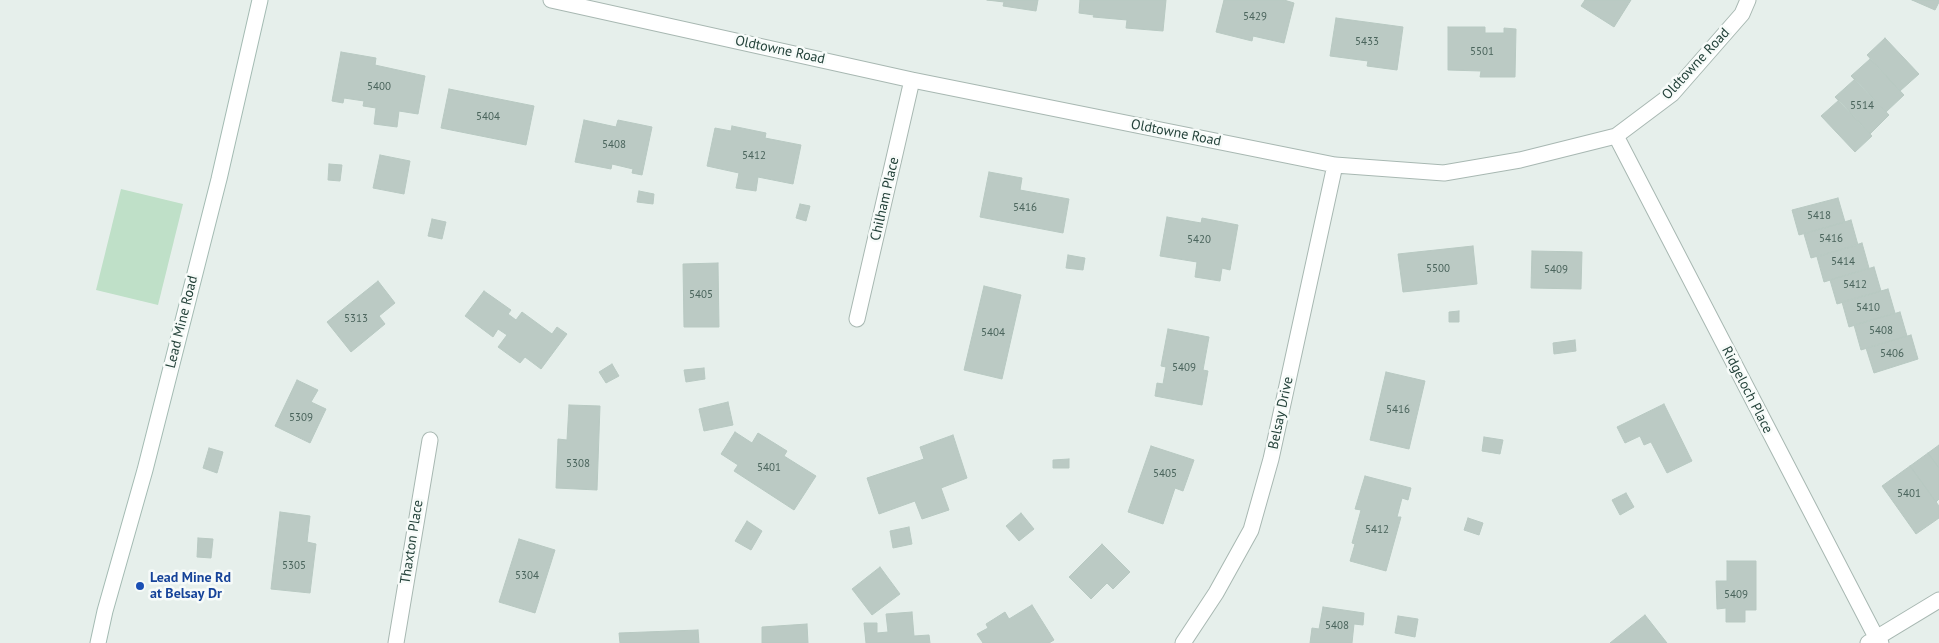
<!DOCTYPE html>
<html>
<head>
<meta charset="utf-8">
<style>
	body { margin:0 }
	canvas { display:block; background:#e6efeb }
</style>
</head>
<body>
<canvas width="1939" height="643"></canvas>
<script>
const ctx = document.querySelector('canvas').getContext('2d');
ctx.lineJoin = 'round';
function paint(path, color) { ctx.fillStyle = color; ctx.fill(path, 'evenodd'); }
const shape = rows => new Path2D(rows.map(r => 'M' + r).join(''));
function trace(path, color, width, dash) { ctx.strokeStyle = color; ctx.lineWidth = width; ctx.lineCap = dash ? 'butt' : 'round'; ctx.setLineDash(dash || []); ctx.stroke(path); }
function drawText(font, color, halo, rows, align = 'center') {
  ctx.font = font + ' "PT Sans",sans-serif'; ctx.lineWidth = 5; ctx.setLineDash([]); ctx.textBaseline = 'middle'; ctx.strokeStyle = halo; ctx.fillStyle = color; for (const [text, x, y, turn = 0] of rows) {
    ctx.save(); ctx.translate(x, y); ctx.rotate((+turn || 0) * Math.PI / 180); ctx.textAlign = isNaN(turn) ? turn : align; if (halo) ctx.strokeText(text, 0, 0); ctx.fillText(text, 0, 0); ctx.restore();
  }
}
const green = shape([
	[121,189,183,204,158,305,96,290]
]);
const building = shape([
	[987,0,1038,0,1036,11,1003,6,1004,2,987,0],
	[1080,0,1166,0,1163,31,1126,28,1127,20,1093,17,1094,15,1079,13,1080,0],
	[1224,0,1284,0,1294,3,1284,43,1253,36,1252,41,1216,32,1224,0],
	[1585,0,1631,0,1614,27,1581,6,1585,0],
	[1912,0,1939,0,1939,2,1935,10,1912,0],
	[1336,18,1403,27,1397,70,1367,66,1368,61,1330,56,1336,18],
	[1448,27,1485,27,1485,33,1504,33,1504,28,1516,29,1515,77,1480,77,1481,71,1448,70,1448,27],
	[1885,38,1919,74,1900,91,1867,55,1885,38],
	[341,52,376,58,375,65,425,76,418,114,399,111,397,127,374,124,376,108,363,106,364,101,344,98,343,103,332,101,341,52],
	[1870,59,1904,95,1886,112,1851,76,1870,59],
	[1855,79,1889,115,1870,134,1835,97,1855,79],
	[449,89,534,106,526,145,441,128,449,89],
	[1839,100,1872,136,1855,152,1821,116,1839,100],
	[584,120,616,127,618,120,652,127,642,175,632,173,633,169,612,164,611,169,575,162,584,120],
	[732,126,766,133,765,138,801,145,793,184,758,177,756,191,736,188,739,173,707,166,715,128,731,131,732,126],
	[380,155,410,161,404,194,373,188,380,155],
	[329,164,342,165,340,181,328,180,329,164],
	[989,172,1022,178,1020,190,1069,199,1063,233,980,217,989,172],
	[639,191,654,194,653,204,637,202,639,191],
	[1838,198,1845,222,1799,235,1792,210,1838,198],
	[800,204,810,206,806,221,796,218,800,204],
	[1167,217,1201,223,1202,218,1238,225,1230,270,1222,268,1220,281,1195,277,1197,262,1160,256,1167,217],
	[432,219,446,222,442,239,428,236,432,219],
	[1851,220,1858,245,1811,258,1804,234,1851,220],
	[1862,243,1869,268,1824,282,1817,257,1862,243],
	[1473,246,1477,284,1403,292,1398,254,1473,246],
	[1532,251,1582,252,1581,289,1531,288,1532,251],
	[1068,255,1085,258,1083,270,1066,268,1068,255],
	[718,263,719,327,684,327,683,264,718,263],
	[1874,267,1881,291,1837,304,1830,280,1874,267],
	[378,281,395,303,379,316,385,324,351,352,327,322,378,281],
	[984,286,1021,295,1002,379,964,370,984,286],
	[1888,289,1895,313,1849,327,1842,302,1888,289],
	[484,291,511,310,508,314,516,320,522,312,552,334,557,327,567,334,541,369,525,357,520,363,498,347,507,335,498,329,493,337,465,316,484,291],
	[1459,311,1459,322,1449,322,1449,312,1459,311],
	[1900,312,1907,336,1861,350,1854,325,1900,312],
	[1168,329,1209,337,1203,370,1208,371,1202,405,1155,396,1157,383,1163,384,1166,367,1161,366,1168,329],
	[1911,335,1918,359,1874,373,1866,348,1911,335],
	[1575,340,1576,351,1554,354,1553,343,1575,340],
	[612,364,619,376,606,383,599,372,612,364],
	[704,368,705,379,686,382,684,370,704,368],
	[1386,372,1425,381,1409,449,1370,440,1386,372],
	[297,380,318,390,311,402,326,409,310,443,275,426,297,380],
	[728,402,733,425,704,431,699,409,728,402],
	[1664,404,1692,461,1667,473,1651,442,1644,445,1640,436,1625,443,1617,427,1664,404],
	[569,405,600,406,597,490,556,488,558,439,567,440,569,405],
	[735,432,752,443,758,433,787,451,784,456,816,476,794,510,734,471,738,465,721,454,735,432],
	[953,435,967,478,941,488,949,510,922,519,915,501,879,514,867,478,924,459,920,447,953,435],
	[1484,437,1503,440,1500,454,1482,451,1484,437],
	[1939,445,1939,468,1928,453,1939,445],
	[1151,446,1194,460,1183,491,1175,488,1163,524,1128,512,1151,446],
	[209,448,223,452,217,473,203,468,209,448],
	[1928,453,1939,468,1939,499,1936,502,1910,466,1928,453],
	[1069,459,1069,468,1053,468,1053,460,1069,459],
	[1910,466,1939,506,1939,518,1916,534,1882,486,1910,466],
	[1365,476,1411,488,1408,500,1402,498,1397,517,1401,517,1386,571,1350,561,1355,544,1352,543,1361,510,1355,509,1365,476],
	[1626,493,1634,507,1620,515,1612,500,1626,493],
	[280,512,310,516,307,542,316,544,310,593,271,589,280,512],
	[1021,513,1034,529,1019,541,1006,526,1021,513],
	[1468,518,1483,523,1479,535,1464,530,1468,518],
	[747,521,762,531,751,550,735,541,747,521],
	[909,527,912,544,893,548,890,531,909,527],
	[198,538,213,539,211,558,197,557,198,538],
	[519,539,555,550,535,613,499,602,519,539],
	[1102,544,1130,572,1113,589,1107,583,1091,599,1069,577,1102,544],
	[1727,561,1756,561,1756,610,1745,610,1745,622,1726,622,1726,608,1717,609,1716,581,1727,581,1727,561],
	[880,567,900,594,872,615,852,589,880,567],
	[1032,605,1054,640,1049,643,983,643,977,634,988,628,986,624,1005,612,1009,619,1032,605],
	[1323,607,1364,613,1363,625,1354,624,1352,643,1310,643,1312,628,1319,629,1323,607],
	[912,612,914,636,929,635,930,643,866,643,864,623,877,623,877,633,888,632,886,614,912,612],
	[1645,615,1667,643,1610,643,1645,615],
	[1398,616,1418,619,1415,637,1395,633,1398,616],
	[807,624,808,643,762,643,762,627,807,624],
	[698,630,699,643,620,643,619,633,698,630]
]);
const minor = shape([
	[551,0,912,80,1335,165,1444,173,1520,160,1616,136,1672,94,1742,14,1748,0],
	[1616,136,1876,637,1881,643],
	[857,319,912,80],
	[396,643,430,440],
	[1183,643,1216,593,1251,530,1271,459,1335,165],
	[1868,643,1939,600]
]);
const secondary = shape([
	[98,643,105,611,145,470,219,179,260,0]
]);
const markers = [
	[140,586,5,"#1a4fb4"]
];
const numberNames = [
	["5429",1255,17],
	["5433",1367,42],
	["5501",1482,52],
	["5400",379,87],
	["5514",1862,106],
	["5404",488,117],
	["5408",614,145],
	["5412",754,156],
	["5416",1025,208],
	["5418",1819,216],
	["5416",1831,239],
	["5420",1199,240],
	["5414",1843,262],
	["5500",1438,269],
	["5409",1556,270],
	["5412",1855,285],
	["5405",701,295],
	["5410",1868,308],
	["5313",356,319],
	["5408",1881,331],
	["5404",993,333],
	["5406",1892,354],
	["5409",1184,368],
	["5416",1398,410],
	["5309",301,418],
	["5308",578,464],
	["5401",769,468],
	["5405",1165,474],
	["5401",1909,494],
	["5412",1377,530],
	["5305",294,566],
	["5304",527,576],
	["5409",1736,595],
	["5408",1337,626]
];
const streetNames = [
	["Oldtowne Road",780,50,12],
	["Oldtowne Road",1696,64,-47],
	["Oldtowne Road",1176,133,11],
	["Chilham Place",885,199,-77],
	["Lead Mine Road",182,322,-76],
	["Ridgeloch Place",1747,390,63],
	["Belsay Drive",1281,413,-78],
	["Thaxton Place",412,542,-81]
];
const transitNames = [
	["Lead Mine Rd",150,578],
	["at Belsay Dr",150,594]
];
paint(green, '#bfe0c8');
paint(building, '#bbcac4');
trace(building, '#b8c9c2', 1);
trace(minor, '#a8b8b2', 17);
trace(secondary, '#a4bbb3', 17);
trace(minor, '#fff', 15);
trace(secondary, '#fff', 15);
for (const [x, y, r, color] of markers) { const dot = new Path2D(); dot.arc(x, y, r, 0, 2 * Math.PI); ctx.fillStyle = color; ctx.fill(dot); trace(dot, '#f7fbf9', 2); }
drawText('11px', '#4a645c', null, numberNames);
drawText('14px', '#24423a', '#f7fbf9', streetNames);
drawText('bold 14px', '#164399', '#f7fbf9', transitNames, 'left');
</script>
</body>
</html>
